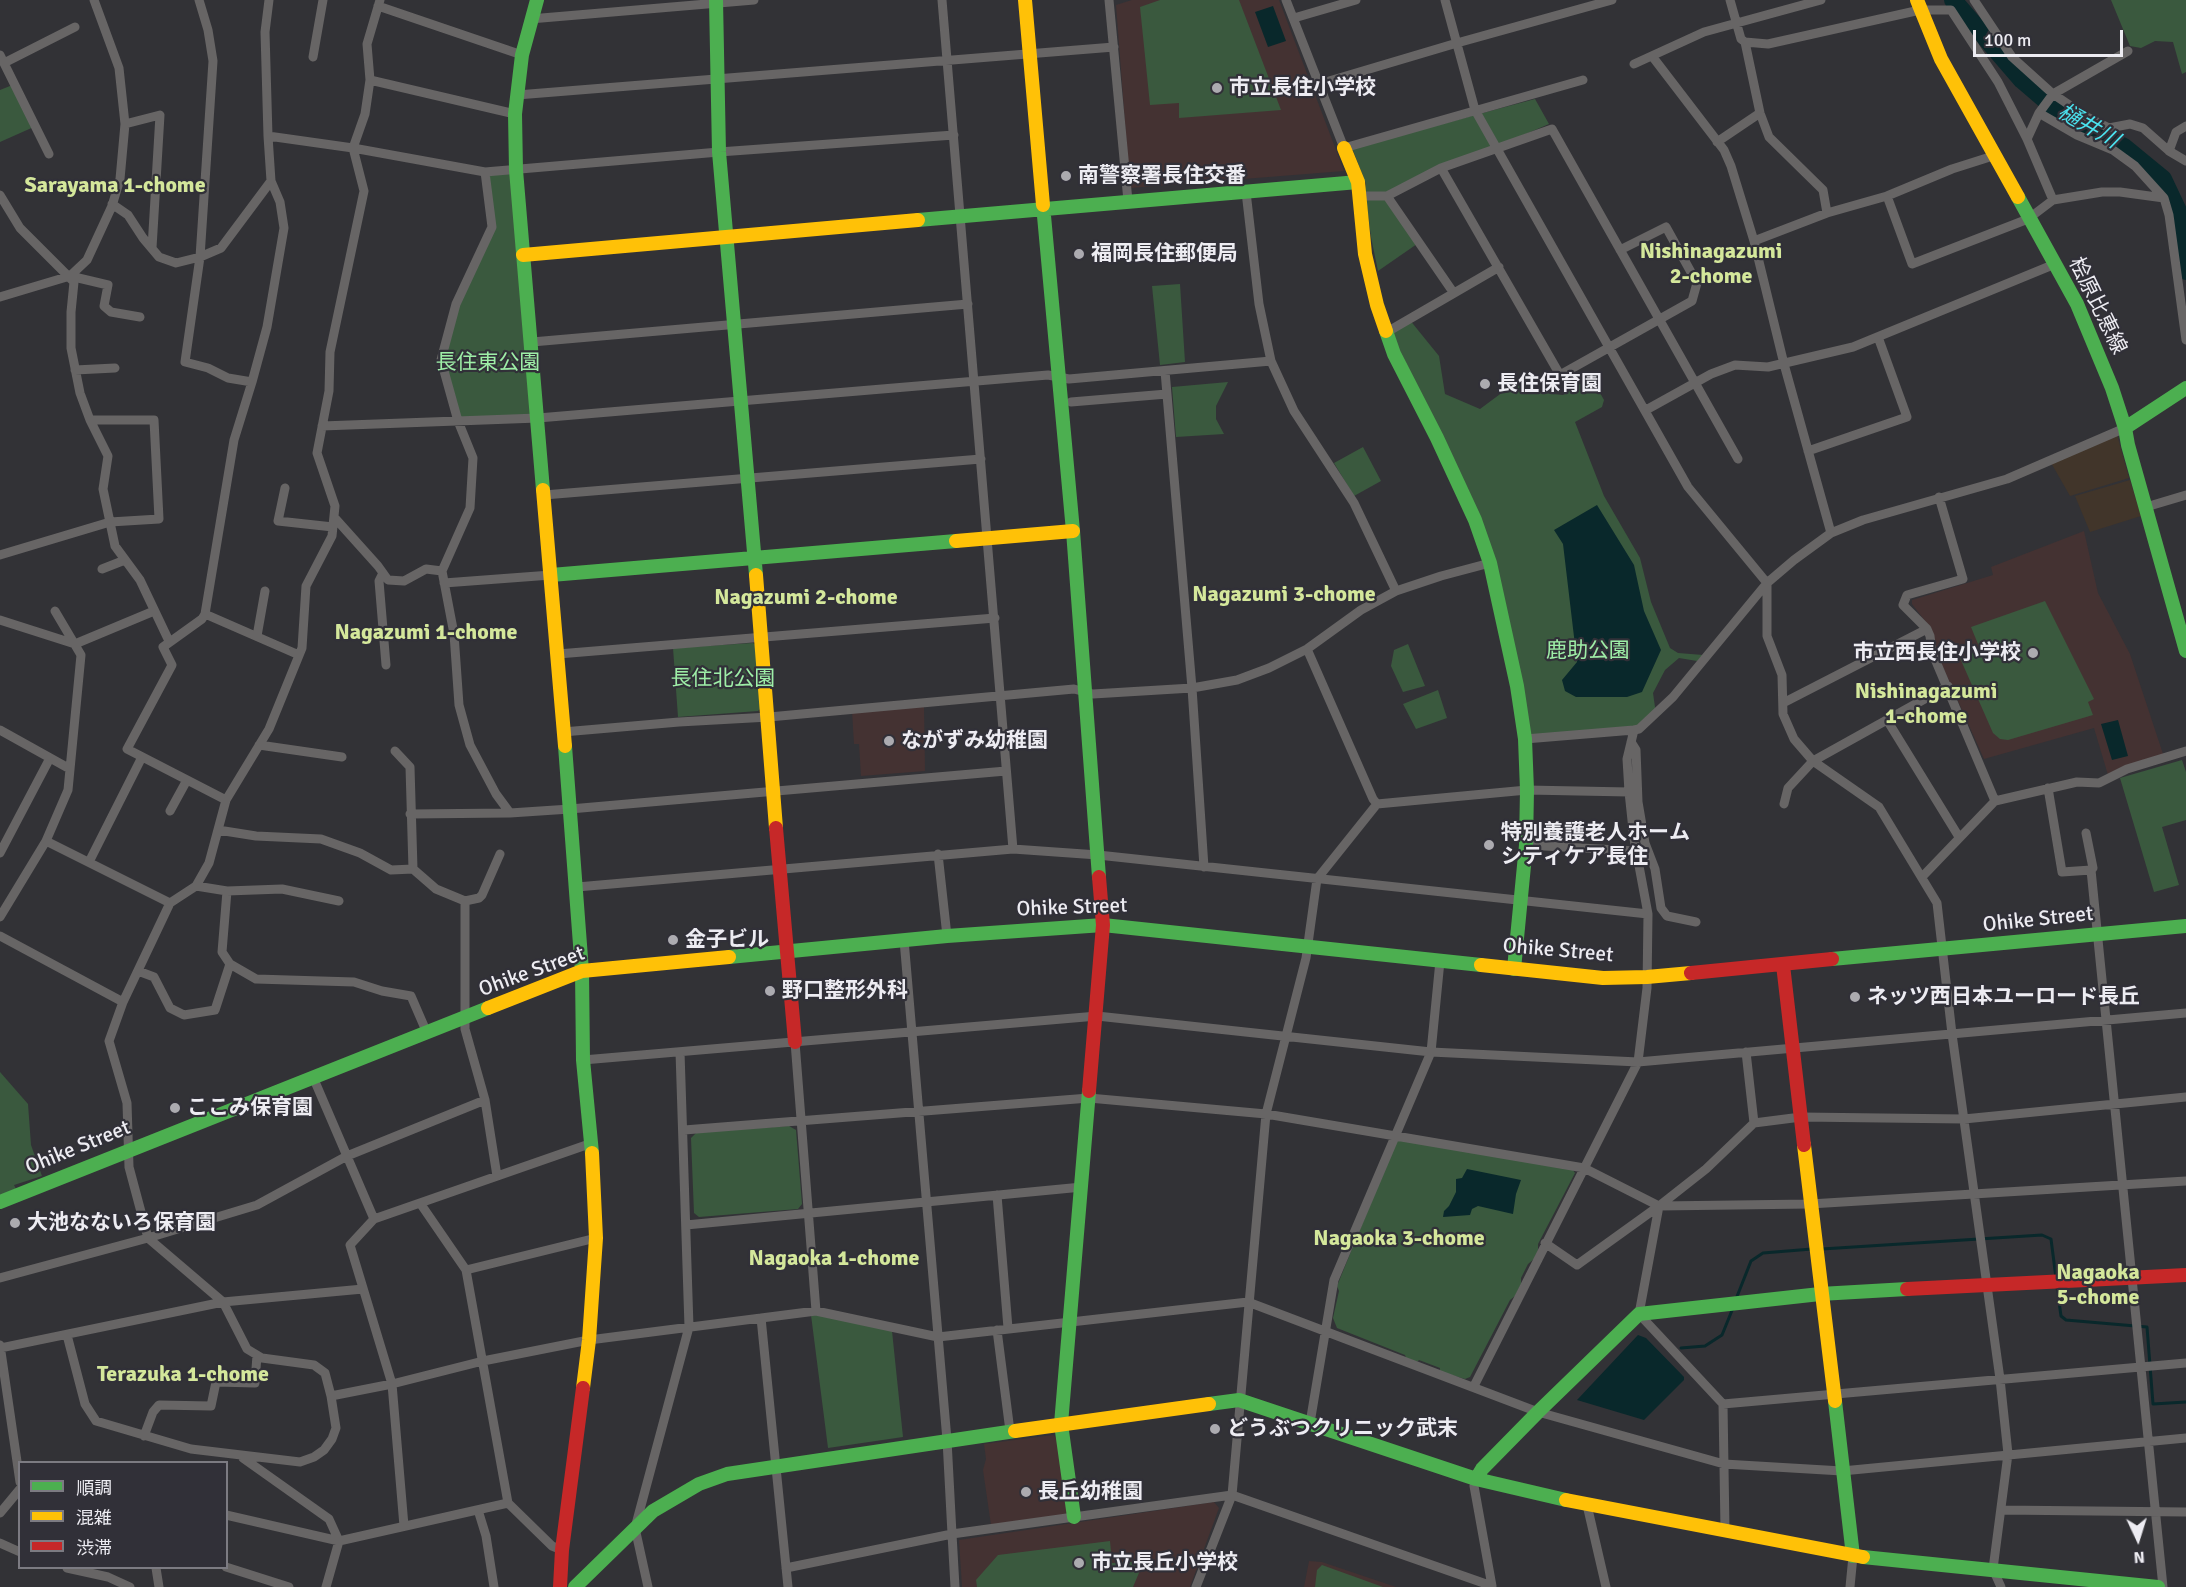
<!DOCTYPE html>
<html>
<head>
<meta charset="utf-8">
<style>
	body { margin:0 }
	#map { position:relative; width:2186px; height:1587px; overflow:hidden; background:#323236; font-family:Signika,"Noto Sans JP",sans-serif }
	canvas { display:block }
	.legend { position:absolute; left:18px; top:1461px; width:210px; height:108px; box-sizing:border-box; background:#313038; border:2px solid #7c7b82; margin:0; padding:8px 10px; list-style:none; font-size:18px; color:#edecf2 }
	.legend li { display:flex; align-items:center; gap:12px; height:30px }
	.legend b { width:30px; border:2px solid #7c7b82 }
	.north { position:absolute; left:2108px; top:1509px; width:60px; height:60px; -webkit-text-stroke:4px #313038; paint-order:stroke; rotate:176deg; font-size:16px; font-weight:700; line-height:24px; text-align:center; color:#edecf2 }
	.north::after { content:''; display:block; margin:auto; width:21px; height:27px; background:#edecf2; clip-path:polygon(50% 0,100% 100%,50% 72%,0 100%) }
	.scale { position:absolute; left:1973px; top:30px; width:150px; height:27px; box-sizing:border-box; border:3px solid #edecf2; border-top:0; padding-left:8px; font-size:18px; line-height:21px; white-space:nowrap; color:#edecf2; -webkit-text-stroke:4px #313038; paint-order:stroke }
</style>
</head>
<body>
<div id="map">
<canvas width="2186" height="1587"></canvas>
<ul class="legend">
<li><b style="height:8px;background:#4caf50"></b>順調</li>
<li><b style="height:8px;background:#ffc107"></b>混雑</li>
<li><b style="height:8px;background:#c62828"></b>渋滞</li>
</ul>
<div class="north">N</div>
<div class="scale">100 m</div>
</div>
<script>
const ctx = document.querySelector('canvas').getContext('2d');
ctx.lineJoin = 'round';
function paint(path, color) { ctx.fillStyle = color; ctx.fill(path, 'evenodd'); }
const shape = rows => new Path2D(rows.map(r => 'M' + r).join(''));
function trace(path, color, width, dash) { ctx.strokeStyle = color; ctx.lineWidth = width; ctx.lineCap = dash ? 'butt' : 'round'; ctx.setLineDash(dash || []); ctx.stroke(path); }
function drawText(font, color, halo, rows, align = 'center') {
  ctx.font = font + ' Signika,"Noto Sans JP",sans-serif'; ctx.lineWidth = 4.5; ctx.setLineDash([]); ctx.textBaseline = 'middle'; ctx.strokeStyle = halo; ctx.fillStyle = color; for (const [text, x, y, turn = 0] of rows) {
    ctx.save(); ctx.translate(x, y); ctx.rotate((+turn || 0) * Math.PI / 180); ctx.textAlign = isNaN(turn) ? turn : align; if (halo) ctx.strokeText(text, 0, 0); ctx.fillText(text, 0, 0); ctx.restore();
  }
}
const commercial = shape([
	[2116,431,2129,478,2070,496,2050,461],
	[2130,480,2141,516,2090,532,2075,496]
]);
const education = shape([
	[1132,0,1279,0,1344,171,1130,188,1116,5],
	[2084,531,2098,593,2130,654,2164,757,2108,775,2094,728,1984,759,1936,652,1932,630,1912,604,1912,600,1993,575,1991,567],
	[924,705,925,771,861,776,859,744,854,744,852,711],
	[1053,1435,1058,1440,1068,1514,991,1525,983,1470,986,1459,984,1444],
	[1214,1502,1219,1508,1190,1587,962,1587,959,1540],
	[1309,1561,1322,1562,1396,1587,1304,1587]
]);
const green = shape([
	[1160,0,1239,0,1281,110,1179,118,1179,103,1150,105,1140,7],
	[2111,0,2186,0,2186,72,2182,74,2173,42,2155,41,2141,48,2130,46],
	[15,84,36,126,0,142,0,90],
	[1535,99,1549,124,1386,194,1364,193,1366,184,1352,148],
	[516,170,538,418,458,421,441,360,456,304,492,227,485,172],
	[1366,199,1385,199,1417,244,1378,271,1371,237],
	[1180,284,1185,362,1160,365,1152,286],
	[1409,319,1439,356,1445,394,1480,409,1515,383,1532,392,1563,395,1591,377,1604,400,1602,407,1575,422,1604,496,1640,558,1651,602,1670,648,1678,653,1703,655,1697,661,1679,658,1665,670,1653,693,1656,714,1639,729,1525,739,1490,563,1387,332],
	[1228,382,1216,406,1216,419,1224,434,1176,437,1172,387],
	[1363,447,1381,481,1354,496,1334,463],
	[2045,601,2094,699,2088,702,2093,715,2008,740,2000,739,1993,733,1960,658,1980,649,1971,627],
	[753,643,757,646,761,708,758,711,678,717,673,648],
	[1408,644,1425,686,1403,692,1391,666,1394,650],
	[1438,690,1447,718,1416,729,1403,704],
	[2182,760,2186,772,2186,820,2162,827,2179,885,2154,892,2120,778],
	[0,1072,28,1104,31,1145,42,1176,14,1185,16,1189,0,1196],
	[789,1126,796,1130,802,1204,798,1209,699,1217,694,1213,691,1138,697,1132],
	[1397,1138,1573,1170,1575,1173,1538,1244,1538,1250,1534,1259,1528,1264,1521,1278,1521,1284,1515,1296,1510,1300,1470,1377,1465,1379,1445,1373,1440,1371,1440,1368,1419,1360,1417,1362,1406,1358,1405,1355,1337,1328,1333,1318,1339,1291,1337,1286],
	[818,1313,892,1331,903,1437,828,1448,811,1315],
	[1110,1541,1112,1563,1144,1561,1133,1587,977,1587,976,1580,998,1555],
	[1322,1565,1383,1587,1315,1587,1317,1570]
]);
const water = shape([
	[1273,6,1286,41,1268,47,1255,12],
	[1597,505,1634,565,1644,611,1661,650,1642,692,1627,697,1576,697,1565,691,1562,680,1577,662,1563,544,1554,530],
	[2118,720,2128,756,2112,760,2101,724],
	[1467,1169,1521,1180,1516,1194,1513,1214,1478,1206,1472,1209,1470,1215,1443,1217,1444,1211,1449,1206,1456,1192,1456,1179,1462,1178],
	[1638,1335,1646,1338,1684,1377,1684,1380,1644,1420,1577,1400]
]);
const stream = shape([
	[1822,1249,2042,1235,2051,1239,2056,1278],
	[2057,1287,2061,1316,2066,1320,2147,1327,2153,1404,2186,1402],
	[1736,1299,1751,1261,1763,1253,1812,1249],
	[1681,1348,1705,1346,1722,1335,1733,1308]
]);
const river = shape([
	[1953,0,2022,80,2064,116,2124,147,2163,179,2179,213,2186,271]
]);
const street = shape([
	[199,0,208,30,213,61,200,257,185,362,208,368,228,378,252,382,234,440,205,614,202,619,163,647,172,665,127,749,226,800],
	[942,0,1013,849],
	[1109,0,1128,201],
	[1286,0,1344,148,1583,80],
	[1730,0,1741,39,1745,42,1760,113,1769,137,1823,190,1827,213],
	[1974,0,2012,57,2053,94,2087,117,2109,128,2130,124,2143,128,2169,151,2186,161],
	[378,6,522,55],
	[1294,18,1356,0],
	[530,19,754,0],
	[1745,42,1768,44,1920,10,1951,10,1998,82,2027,139,2053,200],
	[0,55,49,154],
	[1652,56,1724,150,1731,166,1754,241,1784,364,1831,533,1794,560,1767,583,1767,636,1782,675,1783,714,1794,739,1813,761,1879,807,1937,903,1952,1034,2000,1379,2008,1454,1993,1569,2001,1587],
	[313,57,323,0],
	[4,63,75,27],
	[1634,64,1704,32,1821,0],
	[370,80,515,114],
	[1319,84,1457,43,1612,0],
	[517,95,1114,47],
	[2039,113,2077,135,2113,150,2135,166,2164,198],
	[125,124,160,115,152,248],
	[268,136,265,32,269,0],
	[2027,139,2039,113,2053,94,2128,51],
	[1717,142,1760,113],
	[2169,151,2176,132,2186,126],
	[1441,168,1560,375,1692,301,1697,283,1666,227,1620,250],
	[485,172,719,152,954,135],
	[1246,192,1259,304,1271,361],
	[0,195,20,228,74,282,71,312,71,348,80,393,90,420,154,420,159,519,110,522,0,555],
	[1358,196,1387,196,1441,168,1552,129,1738,459],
	[1387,196,1453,292],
	[1887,196,1912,264,2028,219,2053,200,2102,192,2120,192,2164,198,2169,215,2186,340],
	[112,204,128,215,143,238,159,257,176,263,200,257,221,248,271,181,268,136,353,148,485,172,492,227,456,304,441,360,458,421,473,458,470,508,442,571],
	[1754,241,1827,213,1887,196,1952,169,1993,156],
	[70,276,108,285,104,306,111,312,140,317],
	[0,297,70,276,87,260,112,206,120,179,125,124,119,68,94,0],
	[1387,332,1499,267],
	[532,342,968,304],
	[75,370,115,368],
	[1165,371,1192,688,1204,867],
	[252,382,267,327,284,228,280,202,271,181],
	[1071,402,1167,394],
	[1646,410,1711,374,1735,365,1768,367,1853,347,2055,264],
	[90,420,108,456,103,489,115,546,140,580,169,641],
	[322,426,538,418,1048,375,1069,379,1271,361,1294,411,1354,503,1396,591],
	[1808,451,1907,417,1878,337],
	[285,488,278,521,333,527],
	[544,495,981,459],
	[2146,507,2186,495],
	[334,517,378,566,388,580,404,581,426,569,442,571,454,634,459,705,470,745,496,794,510,813],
	[1831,533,1863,520,2007,479,2125,428],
	[102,569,125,560],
	[383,573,379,581,386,665],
	[444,583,551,575],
	[205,614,299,655],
	[0,620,75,644,154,611],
	[257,636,265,591],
	[1307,649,1373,799,1377,804],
	[558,654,995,618],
	[1783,703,1927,629],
	[1887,720,1959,837],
	[0,730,70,769],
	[563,732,679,722,769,717,1074,689,1093,694,1192,688,1237,680,1269,668,1307,649,1361,610,1396,591,1441,576,1490,563],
	[1525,739,1634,730],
	[1631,742,1636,750,1638,802,1645,843,1655,869,1661,908,1667,916,1696,922],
	[259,745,342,757],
	[395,751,410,767,413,869],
	[2048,788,2062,872,2091,870,2163,1587],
	[1995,801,2077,782,2099,783,2127,769,2186,751],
	[1784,804,1788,788,1813,761,1948,686],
	[170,811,187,780],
	[410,814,510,813,570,809,1006,771],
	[218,830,256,836,321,839,360,853,391,870,413,869,436,889,465,901,479,898,482,895,500,854],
	[2086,833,2093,868,2091,870],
	[46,841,68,790,81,655,55,611],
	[1526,845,1636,851],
	[0,853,50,758],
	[938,854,947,936],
	[89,862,142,757],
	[1922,877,1995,801,1932,652,1930,636,1927,629,1903,605,1907,595,1963,579,1939,497],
	[196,886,227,891,282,889,339,901],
	[577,887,1013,849,1098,855,1648,914],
	[227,891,222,952,230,964,256,979,354,982,382,991,411,996,427,1033],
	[465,901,465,1029,485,1100,497,1176],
	[0,917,46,841,170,903],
	[0,936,123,1002],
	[138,971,154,977,170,1008,184,1015,215,1010,230,964],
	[795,1042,816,1311],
	[1746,1052,1754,1123],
	[583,1060,1097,1016,1431,1052,1638,1062,2186,1013],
	[313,1077,374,1219],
	[684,1130,1089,1098,1266,1114,1584,1168,1659,1206,1810,1204,2186,1181],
	[997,1195,1008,1328],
	[420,1203,466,1270,508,1503,552,1546,562,1550],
	[1659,1206,1639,1314,1723,1404,2186,1363],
	[686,1225,1082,1187],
	[1545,1243,1577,1265,1659,1206,1706,1169,1754,1123,1801,1117,1964,1119,2186,1097],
	[466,1270,596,1238],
	[0,1278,148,1238,257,1205,347,1156,485,1100],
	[761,1318,788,1587],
	[997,1330,1010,1431],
	[67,1335,85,1404,96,1421,191,1449,300,1462,314,1457,324,1450,332,1439,336,1428,331,1396,325,1373,314,1365,262,1358,247,1349,223,1302,148,1238,129,1167,127,1103,109,1041,123,1002,170,903,196,886,209,863,226,800,269,729,302,648,306,586,332,536,335,506,317,453,329,391,330,352,364,191,353,148,365,114,370,80,367,44,380,0],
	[0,1345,20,1482],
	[0,1348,223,1302,363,1289],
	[1474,1386,1638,1062,1647,988,1648,914,1634,839,1629,792],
	[331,1396,392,1384,483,1361,589,1340,816,1311,938,1337,1248,1302,1538,1412,1724,1464,1842,1471,2186,1438],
	[1723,1404,1725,1530],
	[1310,1423,1334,1280,1431,1052,1440,961],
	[144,1436,153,1412,159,1405,211,1406,216,1382,255,1383,257,1355],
	[243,1458,329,1519,339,1541,326,1587],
	[1587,1505,1606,1587],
	[478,1510,486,1536,494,1587],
	[2001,1510,2186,1512],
	[0,1513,20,1489],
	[226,1515,339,1541,508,1503],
	[404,1526,392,1384,350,1245,374,1219,592,1143],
	[0,1543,20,1552],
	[226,1567,289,1587],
	[67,1568,108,1577,130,1587],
	[156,1568,159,1587],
	[786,1568,952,1534,947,1440,904,940],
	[648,1587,635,1528,689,1327,680,1052],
	[955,1587,952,1534,1232,1495,1492,1586,1474,1486,1476,1479],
	[1196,1587,1232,1495,1266,1114,1306,958,1317,879,1377,804,1527,790,1629,792,1627,759,1634,730,1639,729,1673,697,1767,583,1688,487,1475,110,1445,0],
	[1850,1587,1853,1556]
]);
const fast = shape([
	[537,0,522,55,515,114,516,170,543,490],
	[716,0,719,152,756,575],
	[2018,197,2077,304,2112,388,2125,428,2128,445,2186,651],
	[1043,205,1073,531,1099,877],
	[918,220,1358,182],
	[1386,331,1394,354,1437,438,1475,520,1490,563,1517,686,1525,739,1527,790,1526,845,1514,969],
	[2125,428,2186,388],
	[551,575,956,541],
	[565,746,582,971,583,1060,592,1153],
	[729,957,947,936,1103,925,1481,965],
	[1832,959,2186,926],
	[0,1202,488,1008],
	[1835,1401,1853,1556],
	[1209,1404,1239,1400,1476,1479,1566,1500],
	[1476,1479,1482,1469,1538,1412,1639,1314,1820,1294,1907,1289],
	[1074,1517,1061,1424,1089,1091],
	[1863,1557,2158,1587],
	[575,1587,653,1511,699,1484,727,1474,1015,1431]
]);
const slow = shape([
	[1025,0,1043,205],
	[1917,0,1941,59,2018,197],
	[1344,148,1358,182,1365,254,1377,305,1386,331],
	[523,255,918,220],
	[543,490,565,746],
	[956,541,1073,531],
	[756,575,776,828],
	[1481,965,1603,978,1647,977,1691,973],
	[488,1008,582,971,729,957],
	[1804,1145,1835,1401],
	[583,1388,589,1340,596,1238,592,1153],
	[1015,1431,1209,1404],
	[1566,1500,1863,1557]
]);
const jam = shape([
	[776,828,795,1042],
	[1783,965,1804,1145],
	[1691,973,1832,959],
	[1089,1091,1103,925,1099,877],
	[1907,1289,2186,1275],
	[560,1587,562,1550,583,1388]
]);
const markers = [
	[1217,88,6,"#acabb0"],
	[1066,176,6,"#acabb0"],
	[1079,254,6,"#acabb0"],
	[1485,384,6,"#acabb0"],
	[2033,653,6,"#acabb0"],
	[889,741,6,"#acabb0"],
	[1489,845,6,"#acabb0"],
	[673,940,6,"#acabb0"],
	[770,991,6,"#acabb0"],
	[1855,997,6,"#acabb0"],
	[175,1108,6,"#acabb0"],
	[15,1223,6,"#acabb0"],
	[1215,1429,6,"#acabb0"],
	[1026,1492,6,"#acabb0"],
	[1079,1563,6,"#acabb0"]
];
const poiNames = [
	["市立長住小学校",1229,88],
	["南警察署長住交番",1078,176],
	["福岡長住郵便局",1091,254],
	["長住保育園",1497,384],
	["市立西長住小学校",2021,653,"right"],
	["ながずみ幼稚園",901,741],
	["特別養護老人ホーム",1501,833],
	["シティケア長住",1501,857],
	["金子ビル",685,940],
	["野口整形外科",782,991],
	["ネッツ西日本ユーロード長丘",1867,997],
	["ここみ保育園",187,1108],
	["大池なないろ保育園",27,1223],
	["どうぶつクリニック武末",1227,1429],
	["長丘幼稚園",1038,1492],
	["市立長丘小学校",1091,1563]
];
const streetNames = [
	["桧原比恵線",2097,306,64],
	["Ohike Street",1072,908,-2],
	["Ohike Street",2038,920,-6],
	["Ohike Street",1558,951,5],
	["Ohike Street",532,972,-20],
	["Ohike Street",78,1148,-22]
];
const parkNames = [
	["長住東公園",488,363],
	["鹿助公園",1588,651],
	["長住北公園",723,679]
];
const waterNames = [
	["樋井川",2088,127,30]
];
const neighbourhoodNames = [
	["Sarayama 1-chome",115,186],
	["Nishinagazumi",1711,252],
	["2-chome",1711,277],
	["Nagazumi 3-chome",1284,595],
	["Nagazumi 2-chome",806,598],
	["Nagazumi 1-chome",426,633],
	["Nishinagazumi",1926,692],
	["1-chome",1926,717],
	["Nagaoka 3-chome",1399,1239],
	["Nagaoka 1-chome",834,1259],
	["Nagaoka",2098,1273],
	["5-chome",2098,1298],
	["Terazuka 1-chome",183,1375]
];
paint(commercial, '#41352a');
paint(education, '#443232');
paint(green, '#3a593e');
paint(water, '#09282b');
trace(stream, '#09282b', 3);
trace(river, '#09282b', 18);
trace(street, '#676565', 9);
trace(fast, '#4caf50', 14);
trace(slow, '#ffc107', 14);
trace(jam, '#c62828', 14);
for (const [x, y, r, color] of markers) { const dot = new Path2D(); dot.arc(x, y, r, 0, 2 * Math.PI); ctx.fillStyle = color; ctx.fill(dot); trace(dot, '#313038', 2); }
drawText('bold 21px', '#edecf2', '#313038', poiNames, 'left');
drawText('21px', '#edecf2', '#313038', streetNames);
drawText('21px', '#9eeea7', '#313038', parkNames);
drawText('italic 22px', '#4be3ef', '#313038', waterNames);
drawText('bold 22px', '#d4e79b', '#313038', neighbourhoodNames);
</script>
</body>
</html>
